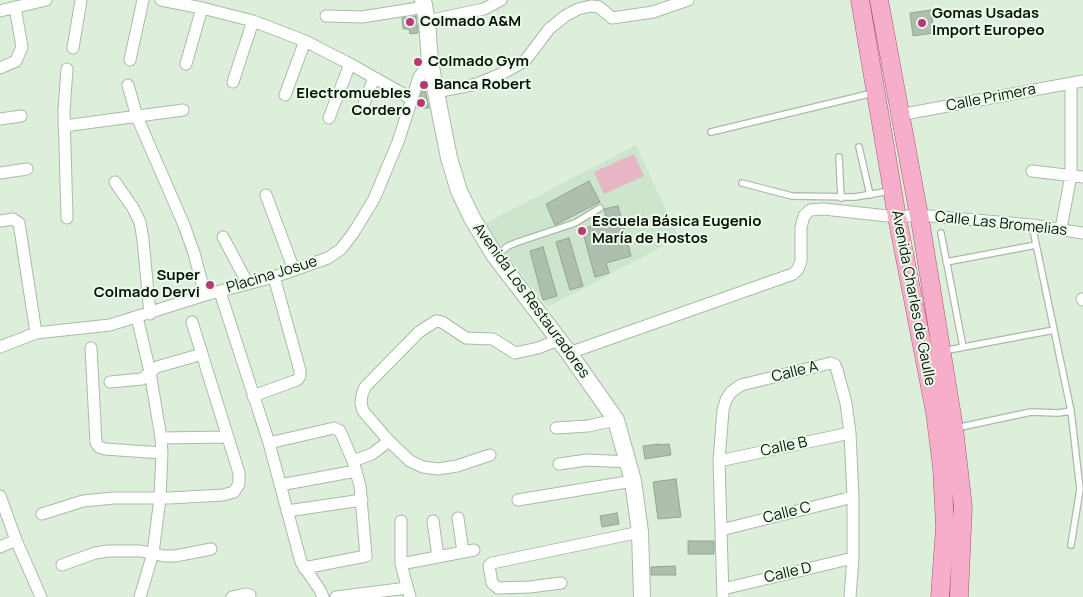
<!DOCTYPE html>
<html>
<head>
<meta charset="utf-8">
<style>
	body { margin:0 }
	canvas { display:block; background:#ddefdb }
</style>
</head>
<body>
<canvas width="1083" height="597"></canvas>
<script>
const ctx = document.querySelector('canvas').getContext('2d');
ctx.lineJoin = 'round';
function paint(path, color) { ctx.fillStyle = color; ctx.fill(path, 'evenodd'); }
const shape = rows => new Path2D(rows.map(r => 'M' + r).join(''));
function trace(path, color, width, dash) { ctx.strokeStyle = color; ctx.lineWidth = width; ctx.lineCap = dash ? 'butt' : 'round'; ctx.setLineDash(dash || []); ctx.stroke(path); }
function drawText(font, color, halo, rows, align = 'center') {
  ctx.font = font + ' Manrope,sans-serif'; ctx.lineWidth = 4; ctx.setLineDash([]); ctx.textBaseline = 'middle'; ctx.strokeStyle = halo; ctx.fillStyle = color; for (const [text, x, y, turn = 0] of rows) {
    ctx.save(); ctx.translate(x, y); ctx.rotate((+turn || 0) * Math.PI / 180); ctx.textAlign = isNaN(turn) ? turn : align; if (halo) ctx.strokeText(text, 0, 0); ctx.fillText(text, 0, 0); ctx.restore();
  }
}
const built = shape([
	[636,145,679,238,548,307,498,245,484,224]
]);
const green = shape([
	[634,154,644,176,604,194,594,172]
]);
const building = shape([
	[931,10,934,33,913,36,910,13,931,10],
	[416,16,418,33,410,34,409,29,403,29,402,18,416,16],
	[424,85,429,108,417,108,424,85],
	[589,181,600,202,555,225,546,204,589,181],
	[618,206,631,256,606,263,609,273,595,277,582,229,607,222,604,209,618,206],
	[569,238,583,286,570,290,556,242,569,238],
	[543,247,557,296,543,300,530,251,543,247],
	[659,444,659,445,669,444,671,455,645,459,643,446,659,444],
	[676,479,681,517,658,519,653,482,676,479],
	[617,513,619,524,602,527,600,516,617,513],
	[688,541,714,541,714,554,688,554,688,541],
	[675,566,676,575,651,575,651,567,675,566]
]);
const lane = shape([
	[711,132,873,93],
	[859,147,870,195],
	[839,157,841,198],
	[742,183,792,196,855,197,890,191],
	[1032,225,1071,411,1080,489,1071,545],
	[941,233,963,347],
	[497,255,508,246,518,242,575,223,600,208],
	[946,262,1036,245],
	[943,351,1054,330],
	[956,428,1031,412,1058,413,1071,411]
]);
const street = shape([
	[161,0,202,8,253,21,305,41,350,64,412,99],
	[0,11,46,0],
	[326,16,362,17,425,7],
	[427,21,484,9,501,0],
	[73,48,81,0],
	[130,60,143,0],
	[186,64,202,8],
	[0,68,16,61,22,47,15,7],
	[233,82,253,21],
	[128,85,137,117,184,225,194,253,205,295],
	[436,92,477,84,503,73,525,61,549,29,565,16,578,9,591,6,599,7,612,18,653,12,688,0],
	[285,95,305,41],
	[362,109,374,78],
	[899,115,1083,81],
	[329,118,350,64],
	[0,119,21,116],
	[64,126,183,110],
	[1032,171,1083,177],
	[0,173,27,169],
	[115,182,133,208,140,222,143,240,150,314],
	[266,195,294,270],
	[67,218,64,111,67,69],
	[0,221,13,219,19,223,36,333],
	[1061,229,1071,175,1071,84],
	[223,237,248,284],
	[220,292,269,443,301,562,320,590,323,597],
	[1082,299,1083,300],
	[137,317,150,372,161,438,162,453,160,498,153,553,140,597],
	[0,347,36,333,110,325,205,295,274,277,328,258,341,249,354,232,374,199,398,142,419,77,430,62],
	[91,348,96,443,99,447,105,449,162,453],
	[569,353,793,274,798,269,801,261,801,227,804,216,810,210,824,209,897,217,919,215,1032,225,1083,233],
	[110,382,142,379,157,367,202,354],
	[253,396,297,380,300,376,300,371,296,356,274,277],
	[556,428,588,426,616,420],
	[161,438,227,437],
	[269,443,334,428,340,431,353,461,360,486,366,556,304,568],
	[490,455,457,466,438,469,423,467,410,461,389,441,363,411,361,403,362,395,365,387,419,332,436,321,442,322,466,338,493,339,515,353,538,348,558,340],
	[353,461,372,454,389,441],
	[719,461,850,433],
	[559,464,587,460,628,462],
	[280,485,356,471],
	[0,496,16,540,41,597],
	[518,500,633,481],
	[287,511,362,500],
	[42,514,83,501,114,498,169,498,223,495,234,492,239,484,239,473,192,322],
	[458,518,463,552],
	[401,521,401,564,410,597],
	[433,521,438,557],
	[721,530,853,497],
	[0,547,16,540],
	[401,564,474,550],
	[62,565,95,553,108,551,141,551,164,556,175,556,211,549],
	[561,583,530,587,498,588,492,583,489,566,492,563,640,532],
	[723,589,853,558],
	[232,597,245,594,250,595],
	[336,597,407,588],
	[723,597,719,461,723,410,726,400,731,392,741,385,831,363,835,365,837,370,846,403,850,433,853,497,853,558,850,597]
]);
const secondary = shape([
	[423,0,427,21,430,62,449,158,459,191,472,218,495,256,569,353,616,420,633,481,640,532,642,597]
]);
const primary = shape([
	[860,0,897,217,935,412,942,467,945,527,940,597],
	[879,0,921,226,954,428,963,507,959,597]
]);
const markers = [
	[410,22,5,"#be3674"],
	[922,23,5,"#be3674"],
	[418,62,5,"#be3674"],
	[424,85,5,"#be3674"],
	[421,103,5,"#be3674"],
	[582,231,5,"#be3674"],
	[210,285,5,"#be3674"]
];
const poiNames = [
	["Gomas Usadas",932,14],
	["Import Europeo",932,31],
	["Colmado A&M",420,22],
	["Colmado Gym",428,62],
	["Banca Robert",434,85],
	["Electromuebles",411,94,"right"],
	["Cordero",411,111,"right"],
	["Escuela Básica Eugenio",592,222],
	["María de Hostos",592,239],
	["Super",200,276,"right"],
	["Colmado Dervi",200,293,"right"]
];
const streetNames = [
	["Calle Primera",991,98,-11],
	["Calle Las Bromelias",1001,224,6],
	["Placina Josue",272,275,-17],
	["Avenida Charles de Gaulle",913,298,79],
	["Avenida Los Restauradores",531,301,54],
	["Calle A",795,372,-14],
	["Calle B",784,447,-12],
	["Calle C",787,513,-14],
	["Calle D",788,573,-13]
];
paint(built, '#cde5cc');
paint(green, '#e7b6c6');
paint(building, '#aebfad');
trace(building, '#94a493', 1);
trace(lane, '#a9bba8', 8);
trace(street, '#a9bba8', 13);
trace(secondary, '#a9bba8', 18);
trace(primary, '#a05470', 19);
trace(lane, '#fff', 5.5);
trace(street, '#fff', 11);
trace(secondary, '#fff', 16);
trace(primary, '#f7aeca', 18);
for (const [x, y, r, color] of markers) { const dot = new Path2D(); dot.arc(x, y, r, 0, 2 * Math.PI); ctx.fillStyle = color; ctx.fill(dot); trace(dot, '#eafce9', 2); }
drawText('bold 15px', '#0b110a', '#eafce9', poiNames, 'left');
drawText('15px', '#0b110a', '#eafce9', streetNames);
</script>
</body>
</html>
